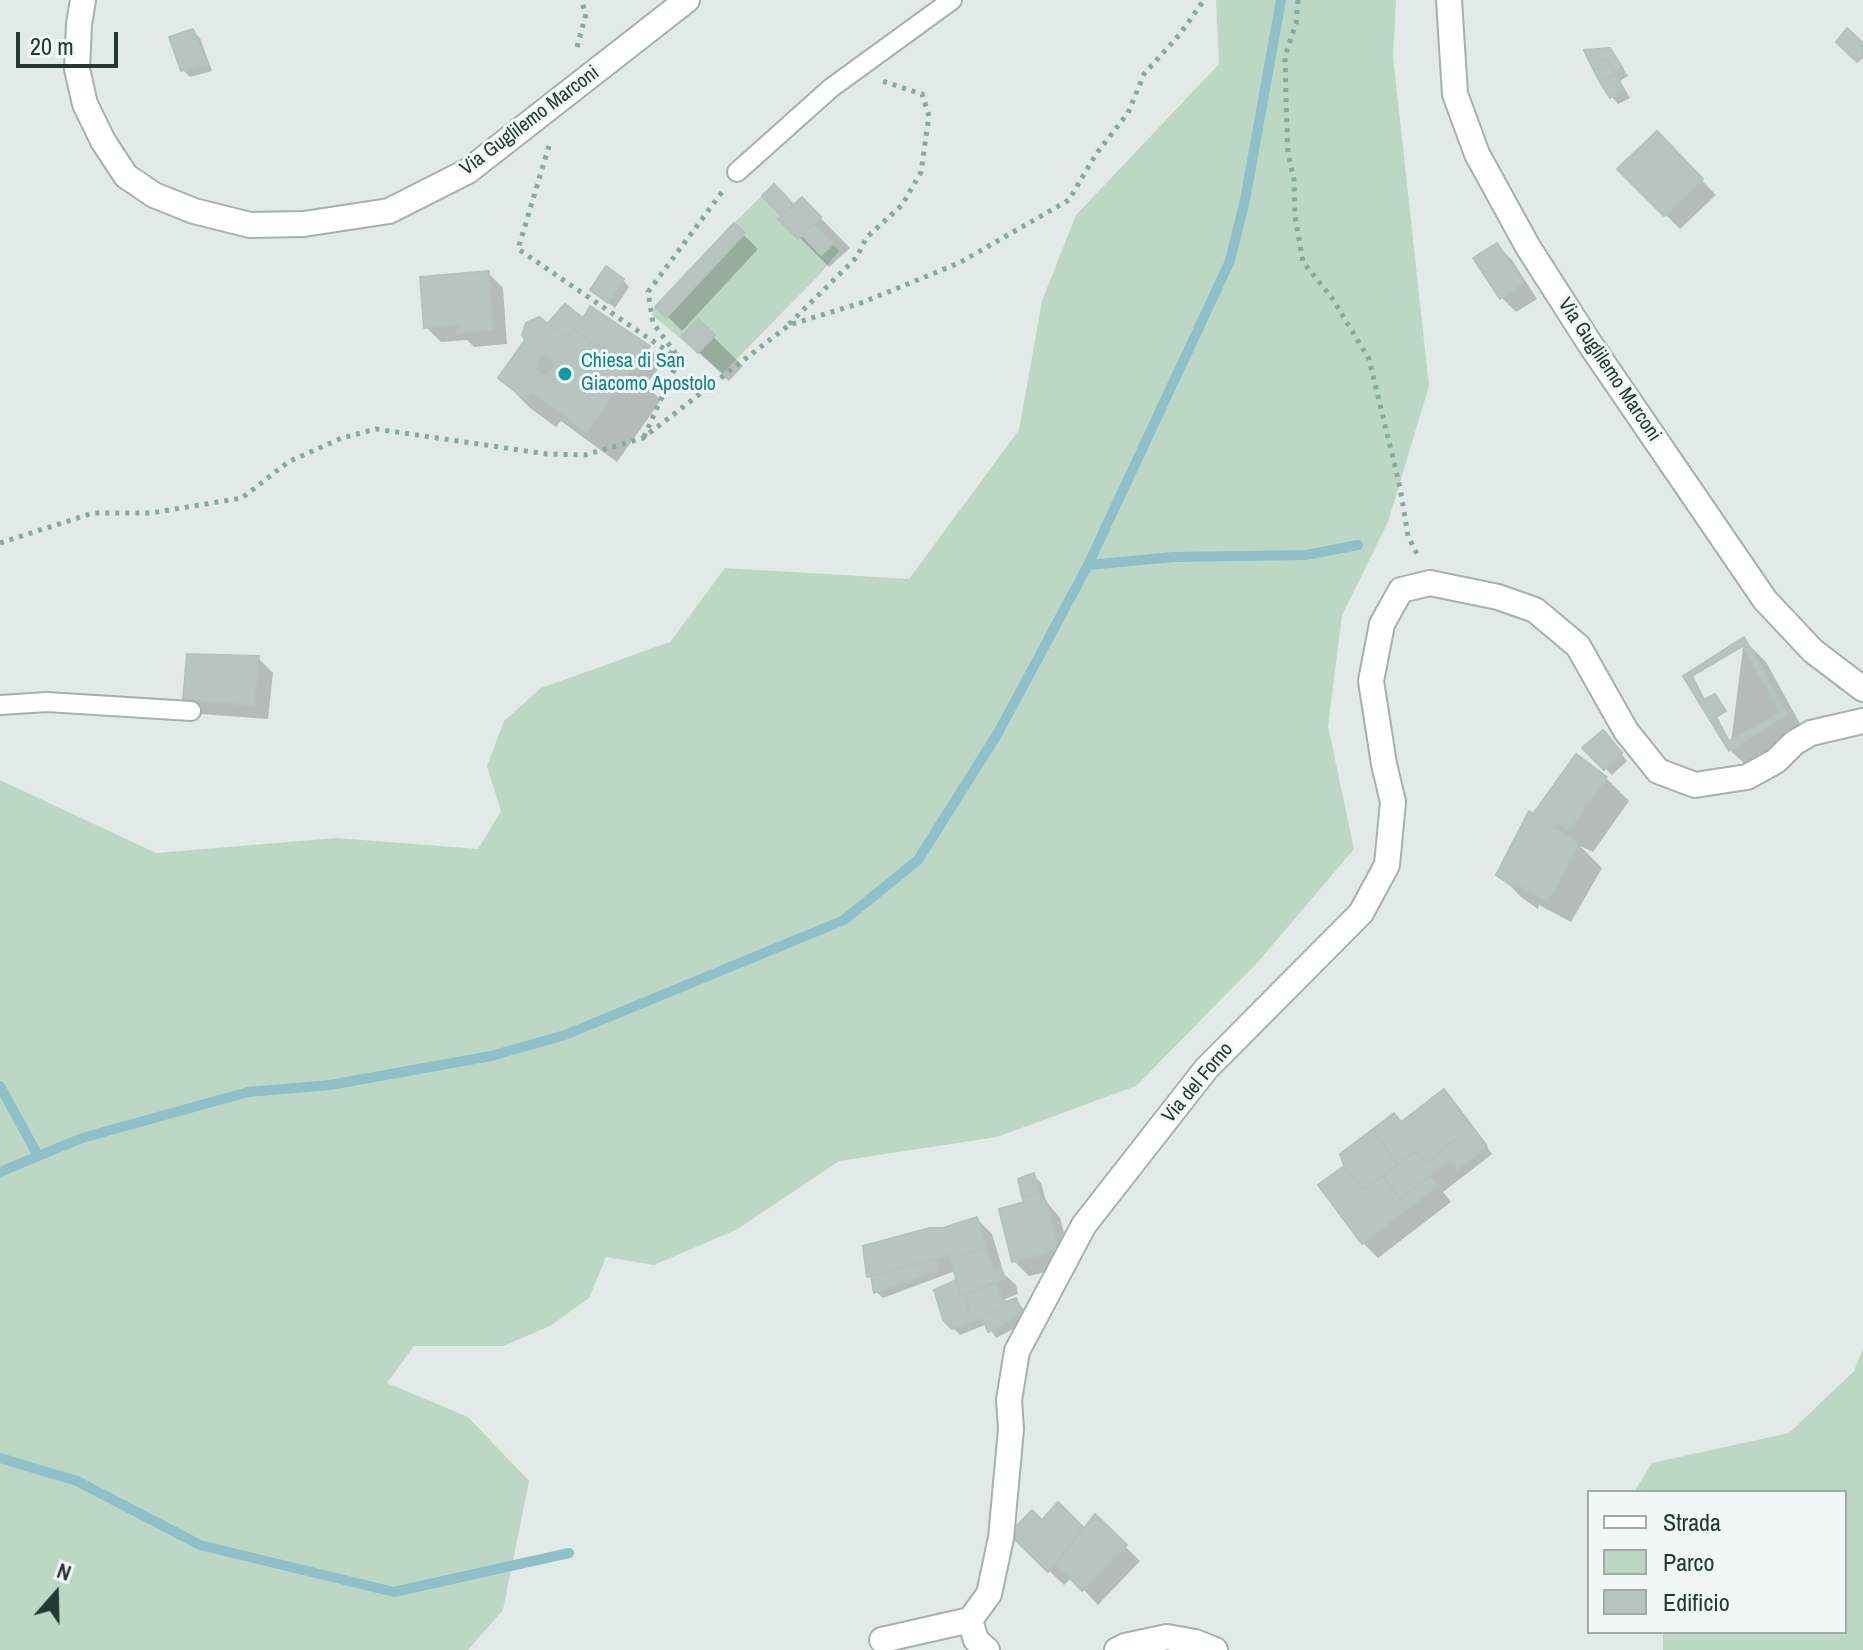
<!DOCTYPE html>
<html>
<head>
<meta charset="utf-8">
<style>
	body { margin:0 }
	#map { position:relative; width:1863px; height:1650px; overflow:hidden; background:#e1eae6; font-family:"Archivo Narrow",sans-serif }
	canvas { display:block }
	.legend { position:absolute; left:1587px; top:1490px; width:260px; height:144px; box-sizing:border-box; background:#f1f7f4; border:2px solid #9faba7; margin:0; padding:10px 14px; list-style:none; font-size:24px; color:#233833 }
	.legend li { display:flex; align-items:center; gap:16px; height:40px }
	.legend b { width:40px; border:2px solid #9faba7 }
	.north { position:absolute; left:16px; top:1554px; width:80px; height:80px; -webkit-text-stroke:6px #f1f7f4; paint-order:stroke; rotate:20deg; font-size:22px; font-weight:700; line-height:32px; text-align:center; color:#233833 }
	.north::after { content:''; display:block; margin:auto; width:28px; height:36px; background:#233833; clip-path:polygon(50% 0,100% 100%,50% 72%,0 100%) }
	.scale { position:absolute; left:16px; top:32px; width:102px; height:36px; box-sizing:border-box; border:4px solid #233833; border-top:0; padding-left:10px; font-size:24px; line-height:28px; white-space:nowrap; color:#233833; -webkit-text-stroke:6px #f1f7f4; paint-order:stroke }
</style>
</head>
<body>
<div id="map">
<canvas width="1863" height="1650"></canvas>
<ul class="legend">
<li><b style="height:10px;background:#fff"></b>Strada</li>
<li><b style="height:22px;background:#bcd8c4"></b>Parco</li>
<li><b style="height:22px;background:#b7c4bf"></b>Edificio</li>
</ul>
<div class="north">N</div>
<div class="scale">20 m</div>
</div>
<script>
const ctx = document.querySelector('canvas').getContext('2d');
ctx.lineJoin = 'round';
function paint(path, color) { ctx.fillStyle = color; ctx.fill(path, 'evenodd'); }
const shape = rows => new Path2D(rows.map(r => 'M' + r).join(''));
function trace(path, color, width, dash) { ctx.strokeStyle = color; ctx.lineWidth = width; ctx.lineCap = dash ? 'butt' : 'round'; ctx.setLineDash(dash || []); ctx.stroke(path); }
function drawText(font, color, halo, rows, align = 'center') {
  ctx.font = font + ' "Archivo Narrow",sans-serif'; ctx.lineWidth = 6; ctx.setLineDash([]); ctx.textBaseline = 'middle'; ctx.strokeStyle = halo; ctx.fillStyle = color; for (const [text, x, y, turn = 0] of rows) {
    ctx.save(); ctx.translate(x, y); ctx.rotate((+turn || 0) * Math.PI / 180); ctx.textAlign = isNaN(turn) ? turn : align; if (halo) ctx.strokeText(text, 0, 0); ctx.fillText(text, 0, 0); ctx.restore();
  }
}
const green = shape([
	[1216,0,1396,0,1393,56,1429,386,1388,522,1342,615,1328,726,1354,849,1258,962,1136,1086,997,1137,839,1161,738,1229,654,1265,606,1257,589,1298,550,1326,503,1346,414,1346,387,1383,468,1417,529,1481,503,1610,468,1650,0,1650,0,780,156,853,337,838,478,849,501,811,487,766,504,721,541,688,670,642,725,568,909,579,1019,430,1042,301,1076,215,1219,64],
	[774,184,793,204,802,197,821,217,814,224,839,251,819,275,723,373,652,315,655,307,734,223],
	[1863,1348,1863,1650,1663,1650,1663,1632,1845,1632,1845,1492,1634,1492,1652,1463,1789,1433,1854,1371]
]);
const shadow = shape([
	[193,31,200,38,212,71,190,77,183,70],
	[1610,50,1628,76,1620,81,1630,98,1618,104,1612,97],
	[1657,134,1716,195,1680,229,1620,169],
	[765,196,794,207,802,199,850,248,829,267,781,219,784,216],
	[734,226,758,249,682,331,658,307],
	[1497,245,1512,260,1537,299,1516,312,1501,297],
	[488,273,503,288,507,344,474,347,467,340,441,342,426,327],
	[623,280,629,287,615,308,592,290],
	[583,321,648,347,663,362,648,382,640,380,661,400,617,462,561,421,556,427,530,408,500,378,562,333],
	[698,322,743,366,729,381,683,337],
	[1744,640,1766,662,1808,738,1753,772,1730,750],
	[258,658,273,673,268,719,200,714,185,699],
	[1610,740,1627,761,1612,775,1585,748],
	[1606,778,1629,801,1593,852,1580,846,1602,868,1571,922,1539,905,1538,909,1521,897,1499,874,1534,817],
	[1443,1092,1458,1106,1492,1154,1443,1192,1451,1202,1378,1258,1363,1243,1402,1124],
	[1034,1176,1041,1183,1046,1201,1060,1218,1071,1259,1069,1266,1029,1276,1014,1261],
	[977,1219,992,1234,1004,1274,1016,1285,1018,1294,1005,1299,1007,1304,1016,1301,1023,1308,1029,1321,996,1338,987,1324,960,1335,944,1319,936,1291,958,1281,955,1271,883,1298,876,1292,874,1282,869,1276,944,1230],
	[1058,1505,1084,1531,1095,1517,1140,1561,1098,1605,1072,1577,1064,1585,1011,1534,1042,1523]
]);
const stream = shape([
	[1088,565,1173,557,1306,555,1358,545],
	[0,1086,38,1156],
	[0,1172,82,1138,248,1092,330,1085,491,1056,565,1035,844,920,918,860,998,733,1088,565,1230,261,1245,200,1281,0],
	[0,1458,77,1481,200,1545,394,1592,569,1553]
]);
const building = shape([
	[1847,28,1863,43,1863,56,1857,62,1836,42,1847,28],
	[193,29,207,64,181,71,169,37,193,29],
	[1610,48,1623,69,1615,74,1607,59,1592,67,1584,50,1610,48],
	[1607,59,1615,74,1600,82,1592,67,1607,59],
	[1615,74,1624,90,1610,98,1600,82,1615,74],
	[1657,131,1703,179,1664,216,1617,169,1657,131],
	[774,184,794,205,781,216,762,196,774,184],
	[802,197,821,217,798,239,778,219,802,197],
	[734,223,745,233,666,318,655,307,734,223],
	[814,224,833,244,821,255,802,235,814,224],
	[1497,243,1524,283,1500,299,1473,258,1497,243],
	[606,266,624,279,608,303,590,290,606,266],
	[489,271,493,330,457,333,458,325,424,328,420,277,489,271],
	[565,304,583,318,590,306,650,346,632,369,574,330,568,338,548,323,565,304],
	[539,317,568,338,574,330,632,369,586,433,531,392,525,399,498,378,525,340,522,335,526,323,539,317],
	[698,319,715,335,698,353,681,337,698,319],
	'536 365a9 9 0 1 1 18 0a9 9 0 1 1-18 0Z',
	[1744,637,1787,715,1729,751,1683,676,1744,637],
	[1743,646,1780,712,1729,741,1716,717,1726,711,1715,694,1704,700,1692,676,1743,646],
	[187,654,259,656,254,705,183,700,187,654],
	[1603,730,1622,753,1604,770,1582,748,1603,730],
	[1576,754,1607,777,1569,831,1557,824,1553,827,1580,844,1548,901,1516,884,1515,888,1496,875,1529,811,1533,814,1576,754],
	[1444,1089,1472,1126,1426,1164,1416,1151,1397,1164,1373,1129,1394,1113,1401,1122,1444,1089],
	[1472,1126,1487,1146,1457,1170,1443,1150,1472,1126],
	[1373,1129,1397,1164,1365,1189,1344,1166,1340,1154,1373,1129],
	[1443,1150,1450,1160,1400,1199,1382,1175,1416,1151,1426,1164,1443,1150],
	[1344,1166,1365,1189,1382,1175,1400,1199,1430,1176,1438,1186,1362,1244,1318,1185,1344,1166],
	[1034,1173,1039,1192,1022,1197,1018,1179,1034,1173],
	[1039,1192,1042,1202,1046,1201,1057,1243,1054,1251,1012,1262,999,1209,1024,1202,1022,1197,1039,1192],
	[977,1217,986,1247,951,1261,949,1255,867,1277,863,1246,930,1228,943,1228,977,1217],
	[986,1247,994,1270,1001,1268,1005,1279,961,1296,951,1261,986,1247],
	[935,1260,938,1271,874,1293,871,1276,935,1260],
	[956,1280,961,1296,964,1295,972,1321,952,1329,943,1320,934,1290,956,1280],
	[996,1281,1005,1308,972,1321,964,1295,996,1281],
	[1016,1298,1023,1314,988,1332,982,1317,1005,1308,1003,1303,1016,1298],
	[1058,1502,1084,1528,1048,1572,1009,1534,1032,1510,1042,1520,1058,1502],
	[1095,1514,1127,1545,1082,1591,1056,1564,1095,1514]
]);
const path = shape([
	[1298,0,1296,23,1285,56,1286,100,1288,153,1294,180,1295,216,1303,262,1332,298,1369,359,1400,487,1408,536,1418,556],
	[577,47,586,14,581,0],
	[549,146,518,249,679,359],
	[789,324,857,257,866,238,902,205,921,172,929,116,922,94,882,81],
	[676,354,653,323,648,292,722,192],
	[644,437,679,359],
	[0,543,93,513,151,513,242,498,288,462,342,438,376,429,547,454,585,455,643,438,789,325,861,303,959,263,1069,200,1096,154,1128,113,1144,74,1180,34,1204,0]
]);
const service = shape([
	[737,172,831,88,952,0],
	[0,705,47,702,191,711]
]);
const minor = shape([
	[970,1620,976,1640,987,1650],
	[882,1640,970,1620,989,1594,1001,1538,1011,1429,1009,1400,1017,1351,1084,1225,1206,1069,1361,913,1387,865,1393,802,1384,764,1371,681,1382,624,1401,590,1430,583,1498,597,1535,610,1578,646,1626,731,1658,771,1695,785,1747,777,1776,761,1794,743,1811,733,1863,721],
	[1117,1650,1125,1646,1167,1637,1195,1642,1215,1650]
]);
const tertiary = shape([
	[83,0,79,24,77,69,85,104,103,141,126,176,154,195,194,211,250,225,304,224,389,211,468,171,687,0],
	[1449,0,1455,94,1477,154,1528,247,1590,344,1765,600,1813,651,1863,689]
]);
const markers = [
	[565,374,8,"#0f9aa8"]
];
const streetNames = [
	["Via Guglilemo Marconi",530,121,-37],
	["Via Guglilemo Marconi",1609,370,56],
	["Via del Forno",1198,1083,-50]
];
const cultureNames = [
	["Chiesa di San",581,362],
	["Giacomo Apostolo",581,385]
];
paint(green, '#bcd8c4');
paint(shadow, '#0003');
trace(stream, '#8fbfc9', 10);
paint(building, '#b7c4bf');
trace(building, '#b4c2bd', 2);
trace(service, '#a4b1ad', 22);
trace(minor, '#a4b1ad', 28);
trace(tertiary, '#a4b1ad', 28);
trace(path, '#85aa9e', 5, [4, 6]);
trace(service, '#fff', 18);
trace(minor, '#fff', 24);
trace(tertiary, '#fff', 24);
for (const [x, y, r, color] of markers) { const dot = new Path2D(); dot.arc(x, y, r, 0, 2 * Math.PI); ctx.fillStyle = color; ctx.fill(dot); trace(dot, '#f1f7f4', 3); }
drawText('20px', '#233833', '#f1f7f4', streetNames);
drawText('20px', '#0d838f', '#f1f7f4', cultureNames, 'left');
</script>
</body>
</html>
